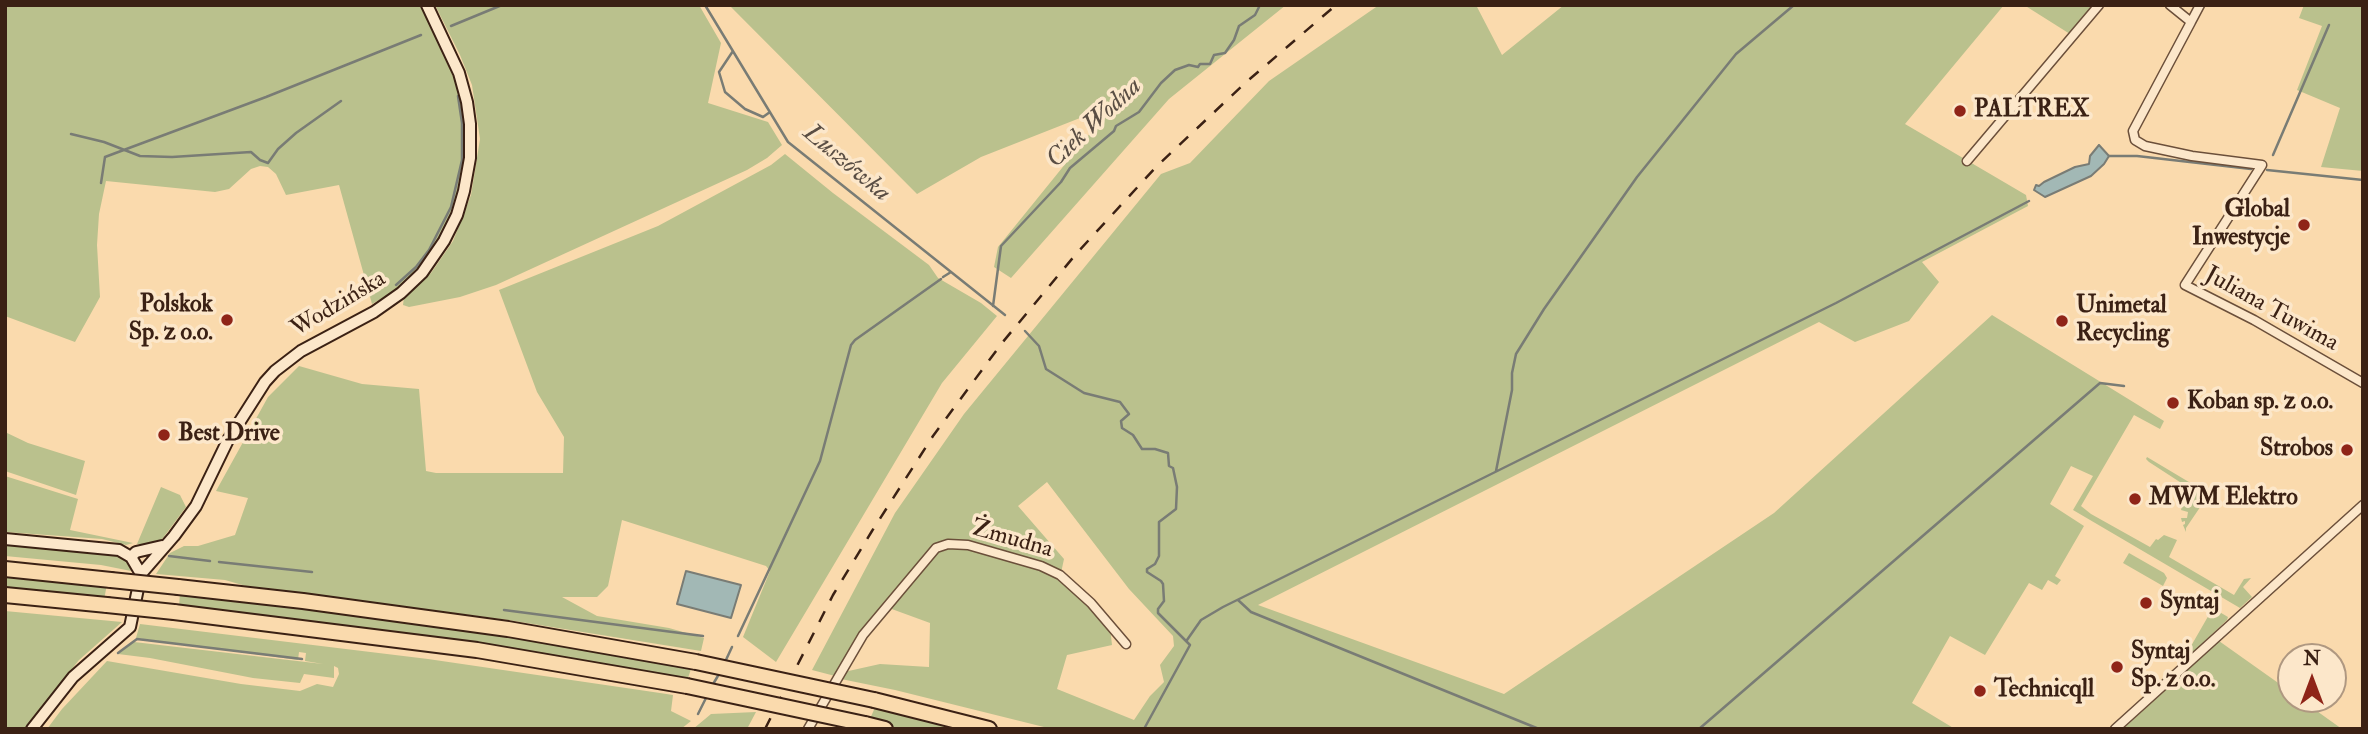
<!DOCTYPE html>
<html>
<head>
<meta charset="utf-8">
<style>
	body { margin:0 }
	#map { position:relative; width:2368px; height:734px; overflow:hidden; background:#fadaad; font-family:"IM FELL Double Pica",serif }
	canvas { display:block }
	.frame { position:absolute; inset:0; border:7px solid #3b2114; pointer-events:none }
	.north { position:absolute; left:2277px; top:643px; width:70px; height:70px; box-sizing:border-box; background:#fce7ca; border:2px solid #af9881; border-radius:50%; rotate:0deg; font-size:19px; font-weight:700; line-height:28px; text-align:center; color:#3b2114 }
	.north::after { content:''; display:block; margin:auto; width:24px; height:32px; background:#8f2418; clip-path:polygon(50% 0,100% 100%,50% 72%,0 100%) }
</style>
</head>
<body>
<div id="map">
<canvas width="2368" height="734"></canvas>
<div class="frame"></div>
<div class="north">N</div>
</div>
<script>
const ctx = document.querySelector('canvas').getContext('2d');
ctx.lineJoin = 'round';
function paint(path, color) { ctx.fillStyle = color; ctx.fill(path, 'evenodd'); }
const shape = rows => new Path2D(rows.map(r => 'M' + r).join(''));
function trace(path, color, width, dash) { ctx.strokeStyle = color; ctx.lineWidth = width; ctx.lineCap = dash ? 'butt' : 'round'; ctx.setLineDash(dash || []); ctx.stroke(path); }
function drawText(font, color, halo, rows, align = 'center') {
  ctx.font = font + ' "IM FELL Double Pica",serif'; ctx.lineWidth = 7; ctx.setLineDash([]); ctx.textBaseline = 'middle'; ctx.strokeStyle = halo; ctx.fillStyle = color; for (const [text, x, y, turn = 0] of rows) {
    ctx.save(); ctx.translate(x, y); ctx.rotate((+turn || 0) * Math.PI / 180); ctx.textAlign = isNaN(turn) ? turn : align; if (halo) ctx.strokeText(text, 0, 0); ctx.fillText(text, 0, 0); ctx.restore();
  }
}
const green = shape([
	[5,5,420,5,459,89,465,123,466,157,460,192,441,239,428,257,400,288,372,304,339,185,286,195,276,174,268,167,260,166,251,169,229,189,215,192,106,181,99,214,97,245,100,297,75,342,5,316],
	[435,5,699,5,721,43,708,103,768,122,782,145,767,158,747,170,496,285,460,297,409,307,403,305,404,297,431,273,453,241,471,195,480,139,472,85,460,55],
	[729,5,1286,5,1169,99,1011,278,994,267,998,247,1113,105,981,157,917,194],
	[1379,5,1476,5,1502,55,1564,5,2004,5,1905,124,2026,195,2028,206,1922,262,1939,282,1909,321,1855,342,1819,322,1258,605,1504,694,1774,513,1992,315,2164,421,2160,429,2134,415,2081,506,2091,514,2150,547,2156,539,2158,540,2164,535,2177,540,2169,557,2234,595,2244,579,2251,578,2243,587,2252,597,2240,608,2073,510,2093,476,2071,466,2050,504,2084,526,2055,576,2061,580,2057,585,2048,580,2042,590,2029,583,1985,655,1950,636,1912,703,1955,729,1052,729,895,690,841,679,844,672,880,664,929,667,930,623,889,608,936,553,949,548,968,548,1040,568,1050,572,1075,590,1110,627,1112,645,1067,655,1057,689,1134,720,1150,696,1164,682,1160,665,1174,646,1173,636,1129,589,1047,482,1018,506,1064,559,1061,573,969,542,958,540,940,543,835,676,812,670,895,513,964,414,1161,174,1190,163,1269,81],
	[2024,5,2095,5,2070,34],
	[2304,5,2363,5,2363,171,2321,167,2340,108,2297,90,2322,26,2299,18],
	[785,154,833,193,929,265,938,278,981,303,997,316,942,383,776,662,743,637,770,571,766,566,622,520,608,586,597,597,562,597,597,616,669,628,704,638,701,651,508,620,246,586,225,580,156,574,170,553,184,546,198,546,235,535,248,498,216,491,268,397,299,366,362,384,419,389,426,471,436,473,563,473,564,437,537,392,499,290,658,226,771,165],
	[5,432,28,443,85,461,76,495,5,471],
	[2147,457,2209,494,2186,528,2186,532,2183,525,2185,524,2185,521,2182,522,2181,518,2187,518,2188,512,2181,510,2183,502,2190,504,2184,501,2188,492,2186,486,2149,462,2146,459],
	[5,476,78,499,70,530,133,543,126,545,102,539,5,532],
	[161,487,180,495,186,507,163,538,154,544,137,544],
	[5,545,114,555,128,561,131,571,101,565,5,556],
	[2129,553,2164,573,2167,578,2163,586,2123,563],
	[5,573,107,584,104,600,5,590],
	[180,592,523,638,692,666,687,681,179,608],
	[2206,607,2211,607,2228,617,2227,620,2186,659,2179,659,2177,655,2180,650,2187,653,2210,613,2204,609],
	[5,611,122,622,79,660,24,729,5,729],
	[140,624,428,659,660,693,673,695,671,711,691,721,681,729,47,729,62,709,107,661,241,684,300,691,317,684,333,687,339,674,338,668,334,666,334,678,304,674,300,683,253,678,150,658,118,654,134,642,323,664,305,661,306,653,299,652,298,660,136,638],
	[2219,641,2291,692,2291,699,2300,699,2342,729,2123,729],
	[877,703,972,729,901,729,869,721],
	[756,712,747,729,693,729,711,714]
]);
const water = shape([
	[2099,145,2109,156,2104,164,2091,176,2045,197,2034,190,2036,185,2039,186,2044,182,2075,167,2089,164,2090,156,2099,145],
	[686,571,741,585,731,618,677,604,686,571]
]);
const stream = shape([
	[705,5,788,142,1005,315],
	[451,26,502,5],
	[733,51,719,72,725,92,745,109,763,117,770,112],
	[71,134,104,142,140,156,172,157,251,152,260,160,268,163,278,149,296,133,341,101],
	[2273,155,2329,25],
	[2109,156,2137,156,2251,169],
	[2267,170,2363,180],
	[101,183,105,157,113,154,266,97,421,35],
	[943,277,951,272],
	[396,285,416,267,429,250,451,207,462,160,462,123,458,96],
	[993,306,1001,246,1061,182,1070,168,1114,131,1116,126,1139,112,1161,83,1175,70,1189,65,1198,67,1200,64,1210,64,1214,55,1225,53,1234,40,1239,26,1255,15,1260,5],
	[1025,331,1039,346,1046,369,1084,393,1120,402,1129,414,1121,421,1122,428,1133,435,1142,449,1155,449,1168,453,1169,466,1173,468,1177,487,1176,509,1159,522,1159,556,1155,564,1147,569,1147,572,1161,581,1163,584,1164,601,1158,609,1158,613,1190,645,1144,729],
	[1496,471,1512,390,1512,373,1516,354,1544,309,1637,177,1736,54,1794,5],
	[169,556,210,561],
	[219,562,312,572],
	[1238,600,1251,612,1539,729],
	[504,610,703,636],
	[738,636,820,461,851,345,855,340,941,279],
	[1187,640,1201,620,1223,607,1836,303,2029,201],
	[118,653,137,639,302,659],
	[725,662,732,647],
	[712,686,719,674],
	[698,714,707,696],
	[1699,729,2100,383,2124,386]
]);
const street = shape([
	[2170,5,2191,22,2133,131,2135,140,2145,146,2192,156,2262,165,2185,285,2254,320,2363,383],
	[2191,22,2200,5],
	[1967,161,2099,5],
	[808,729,863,635,936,548,948,544,968,545,1041,566,1060,575,1091,603,1126,644],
	[2115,729,2363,505]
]);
const secondary = shape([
	[5,539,119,550,131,557,141,574],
	[131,557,136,552,162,546],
	[32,729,73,677,130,627,141,574,174,536,196,506,228,440,265,382,275,371,301,351,374,312,401,293,422,273,444,241,457,215,464,191,470,158,470,124,467,102,459,73,427,5]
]);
const highway = shape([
	[5,569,111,580],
	[178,587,303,601,508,629,696,662],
	[5,595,107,605],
	[174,612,477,650,687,686],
	[874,700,989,729],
	[865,724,885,729]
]);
const rail = shape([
	[765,729,833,595,872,531,933,436,1002,343,1076,254,1156,167,1244,84,1336,5]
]);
const highwayBridge = shape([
	[111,580,178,587],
	[107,605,174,612],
	[696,662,874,700],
	[687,686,865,724]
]);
const markers = [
	[1960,111,7,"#8f2418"],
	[2304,225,7,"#8f2418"],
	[227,320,7,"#8f2418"],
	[2062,321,7,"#8f2418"],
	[2173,403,7,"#8f2418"],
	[164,435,7,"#8f2418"],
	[2347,450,7,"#8f2418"],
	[2135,499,7,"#8f2418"],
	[2146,603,7,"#8f2418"],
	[2117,667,7,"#8f2418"],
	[1980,691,7,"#8f2418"]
];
const poiNames = [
	["PALTREX",1974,111],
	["Global",2290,211,"right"],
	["Inwestycje",2290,239,"right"],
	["Polskok",213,306,"right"],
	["Sp. z o.o.",213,334,"right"],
	["Unimetal",2076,307],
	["Recycling",2076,335],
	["Koban sp. z o.o.",2187,403],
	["Best Drive",178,435],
	["Strobos",2333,450,"right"],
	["MWM Elektro",2149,499],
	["Syntaj",2160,603],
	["Syntaj",2131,653],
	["Sp. z o.o.",2131,681],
	["Technicqll",1994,691]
];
const streetNames = [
	["Wodzińska",339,305,-31],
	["Juliana Tuwima",2271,310,29],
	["Żmudna",1012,540,16]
];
const waterNames = [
	["Ciek Wodna",1095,124,-43],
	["Luszówka",846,164,40]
];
paint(green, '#bac18d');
paint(water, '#a2b8b5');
trace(water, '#797c75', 2);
trace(stream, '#797c75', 2.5);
trace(street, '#6b4f3a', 11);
trace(secondary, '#3b2114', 14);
trace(highway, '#3b2114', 18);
trace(street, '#fce7ca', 8);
trace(secondary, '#fce7ca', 10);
trace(highway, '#fadaad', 14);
trace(rail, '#3b2114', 2.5, [12, 12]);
trace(highwayBridge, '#3b2114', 18, []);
trace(highwayBridge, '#fadaad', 14);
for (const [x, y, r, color] of markers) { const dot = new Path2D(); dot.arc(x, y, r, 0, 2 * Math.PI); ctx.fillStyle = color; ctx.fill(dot); trace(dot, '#fce7ca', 2.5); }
drawText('bold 24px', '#3b2114', '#fce7ca', poiNames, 'left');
drawText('24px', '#3b2114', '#fce7ca', streetNames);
drawText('italic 26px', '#5a4e44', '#fce7ca', waterNames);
</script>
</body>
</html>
